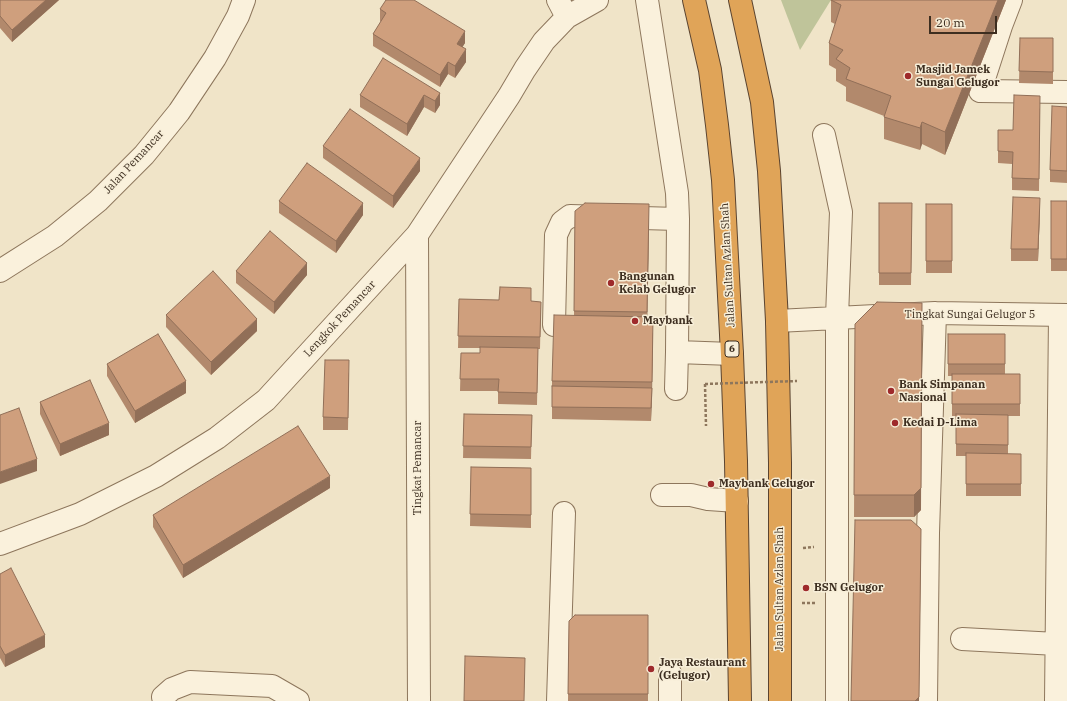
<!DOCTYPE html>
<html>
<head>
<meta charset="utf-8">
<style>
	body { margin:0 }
	#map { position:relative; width:1067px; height:701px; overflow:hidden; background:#f0e4c8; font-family:"IBM Plex Serif",serif }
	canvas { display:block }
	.scale { position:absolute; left:929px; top:16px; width:68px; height:18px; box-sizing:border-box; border:2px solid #3d2e20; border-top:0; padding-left:5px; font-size:12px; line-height:14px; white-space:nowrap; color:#3d2e20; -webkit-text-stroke:3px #f7eed8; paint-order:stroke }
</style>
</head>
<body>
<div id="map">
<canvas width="1067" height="701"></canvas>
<div class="scale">20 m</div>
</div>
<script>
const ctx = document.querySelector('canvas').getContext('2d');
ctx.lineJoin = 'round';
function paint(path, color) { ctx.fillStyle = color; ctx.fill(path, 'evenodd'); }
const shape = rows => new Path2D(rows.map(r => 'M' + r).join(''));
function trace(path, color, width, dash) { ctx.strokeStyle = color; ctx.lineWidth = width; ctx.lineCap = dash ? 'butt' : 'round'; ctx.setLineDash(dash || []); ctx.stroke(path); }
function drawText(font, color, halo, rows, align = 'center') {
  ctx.font = font + ' "IBM Plex Serif",serif'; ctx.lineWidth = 3; ctx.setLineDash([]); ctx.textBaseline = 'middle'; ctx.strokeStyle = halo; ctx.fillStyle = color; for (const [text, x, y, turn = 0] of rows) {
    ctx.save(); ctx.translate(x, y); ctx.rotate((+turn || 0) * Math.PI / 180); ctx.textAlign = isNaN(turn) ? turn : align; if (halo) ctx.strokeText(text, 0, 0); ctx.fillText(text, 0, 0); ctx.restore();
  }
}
const cemetery = shape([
	[781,0,831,0,800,50]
]);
const path = shape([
	[705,384,706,426],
	[803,548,814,547],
	[802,603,815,603]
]);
const minor = shape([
	[558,0,567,17],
	[647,0,677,193,678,219,677,352,732,354],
	[1011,0,1001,26,980,91,1067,92],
	[824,135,841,212,837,317,837,701],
	[417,235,419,701],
	[0,271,55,236,98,201,144,155,179,112,215,58,238,16,244,0],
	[777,321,935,313,1067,315],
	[554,325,556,235,562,222,570,216,678,219],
	[676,389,677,352],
	[662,495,691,495,708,499,737,501],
	[0,544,80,514,156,476,217,438,266,400,417,235,509,96,525,69,544,41,567,17,597,0],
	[962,639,1057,644],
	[163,697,172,689,190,682,272,686,298,701],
	[558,701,564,513],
	[670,701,670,673],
	[926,701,928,533,935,313],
	[1056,701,1060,315]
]);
const highway = shape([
	[694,0,710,70,717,125,723,180,732,354,736,461,740,701],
	[740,0,762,102,769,171,777,321,780,463,780,701]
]);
const pathBridge = shape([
	[705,384,797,381]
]);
const wall = shape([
	[0,0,59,0,12,42,0,28],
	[831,0,1006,0,945,155,922,144,920,150,884,139,884,116,846,101,846,87,836,81,836,69,829,65,829,43,835,24,831,22],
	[380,9,465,43,462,47,466,62,455,78,448,74,440,87,373,46,373,34,381,22,380,21],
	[1020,38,1053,38,1053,84,1019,83],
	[440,93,440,105,435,113,424,107,407,136,360,107,360,95],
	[1067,107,1067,183,1050,182,1050,170],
	[1040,108,1039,191,1012,190,1012,164,998,163,998,130,1013,130],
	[323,146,420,171,393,208,323,158],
	[279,201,363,215,336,253,279,213],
	[1051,201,1067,201,1067,271,1051,271],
	[879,203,912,203,911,285,879,285],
	[926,204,952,204,952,273,926,273],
	[1040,210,1038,261,1011,261,1011,249],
	[575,211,649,226,647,317,653,334,651,421,552,419,552,381,574,315],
	[236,271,307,275,274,314,236,283],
	[459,299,541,302,540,349,538,349,537,405,498,404,498,391,460,391,461,353,480,353,480,348,458,348],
	[166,315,257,331,211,375,166,327],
	[855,324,921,510,914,517,854,517],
	[948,334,1005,334,1005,374,1020,374,1020,416,1008,416,1008,454,1021,454,1021,496,966,496,966,456,956,456,956,416,952,416,952,376,948,376],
	[107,364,186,393,135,423,107,376],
	[349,372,348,430,323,430,323,417],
	[40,402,109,435,60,456,40,414],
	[464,414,532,415,531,459,463,458],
	[471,467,531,468,531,528,470,526],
	[330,488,183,578,153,527,153,515],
	[0,574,45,647,5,667,0,658],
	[648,615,648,701,568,701,569,621]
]);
const shadedWall = shape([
	[46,0,59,0,12,42,12,30],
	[998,0,1006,0,945,155,945,132],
	[465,31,465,43,457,56,457,44],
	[466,49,466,62,455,78,455,66],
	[448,62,448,74,440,87,440,75],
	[440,93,440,105,435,113,435,101],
	[424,95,424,107,407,136,407,124],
	[922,122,922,144,920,150,920,128],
	[420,158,420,171,393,208,393,196],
	[1040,198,1040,210,1038,261,1038,249],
	[363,203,363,215,336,253,336,241],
	[649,204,649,226,647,334,647,312],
	[307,263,307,275,274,314,274,302],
	[922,303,921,510,914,517,914,495],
	[653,317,652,400,651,421,651,408],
	[257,319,257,331,211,375,211,362],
	[186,381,186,393,135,423,135,411],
	[109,423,109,435,60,456,60,444],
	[37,459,37,471,0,484,0,472],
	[330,476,330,488,183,578,183,565],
	[921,529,919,701,915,701],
	[45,635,45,647,5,667,5,655]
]);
const building = shape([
	[0,0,46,0,12,30,0,16,0,0],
	[386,0,414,0,465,31,457,44,466,49,455,66,448,62,440,75,373,34,386,13,380,9,386,0],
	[831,0,998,0,945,132,922,122,920,128,884,117,891,96,846,79,850,68,836,59,843,50,829,43,841,5,831,0],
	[1020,38,1053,38,1053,72,1019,71,1020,38],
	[383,58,440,93,435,101,424,95,407,124,360,95,383,58],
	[1014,95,1040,96,1039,179,1012,178,1013,152,998,151,998,130,1013,130,1014,95],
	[1052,106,1067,107,1067,171,1050,170,1052,106],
	[350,109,420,158,393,196,323,146,350,109],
	[307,163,363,203,336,241,279,201,307,163],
	[1013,197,1040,198,1038,249,1011,249,1013,197],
	[1051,201,1067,201,1067,259,1051,259,1051,201],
	[585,203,649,204,647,312,574,311,575,211,585,203],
	[879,203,912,203,911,273,879,273,879,203],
	[926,204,952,204,952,261,926,261,926,204],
	[270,231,307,263,274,302,236,271,270,231],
	[213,271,257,319,211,362,166,315,213,271],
	[500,287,531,288,531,301,541,302,540,337,458,336,459,299,499,300,500,287],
	[877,302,922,303,921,488,914,495,854,495,855,324,877,302],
	[554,315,653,317,652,382,552,381,554,315],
	[158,334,186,381,135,411,107,364,158,334],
	[948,334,1005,334,1005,364,948,364,948,334],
	[480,347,538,348,537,393,498,392,499,379,460,379,461,353,480,353,480,347],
	[325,360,349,360,348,418,323,417,325,360],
	[952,374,1020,374,1020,404,952,404,952,374],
	[90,380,109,423,60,444,40,402,90,380],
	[552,386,652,388,651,408,552,407,552,386],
	[19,408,37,459,0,472,0,415,19,408],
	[464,414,532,415,531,447,463,446,464,414],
	[956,414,1008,415,1008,445,956,444,956,414],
	[298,426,330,476,183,565,153,515,298,426],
	[966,453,1021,454,1021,484,966,484,966,453],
	[471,467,531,468,531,515,470,514,471,467],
	[855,520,911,520,921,529,919,697,915,701,851,701,855,520],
	[11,568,45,635,5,655,0,646,0,574,11,568],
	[575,615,648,615,648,694,568,694,569,621,575,615],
	[465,656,525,658,524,701,464,701,465,656]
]);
const markers = [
	[908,76,4,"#9e2a2b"],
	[611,283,4,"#9e2a2b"],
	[635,321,4,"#9e2a2b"],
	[891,391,4,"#9e2a2b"],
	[895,423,4,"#9e2a2b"],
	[711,484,4,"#9e2a2b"],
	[806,588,4,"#9e2a2b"],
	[651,669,4,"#9e2a2b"]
];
const shields = [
	[732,349,14]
];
const shieldNames = [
	["6",732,349]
];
const poiNames = [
	["Masjid Jamek",916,70],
	["Sungai Gelugor",916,83],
	["Bangunan",619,277],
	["Kelab Gelugor",619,290],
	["Maybank",643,321],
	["Bank Simpanan",899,385],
	["Nasional",899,398],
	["Kedai D-Lima",903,423],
	["Maybank Gelugor",719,484],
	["BSN Gelugor",814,588],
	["Jaya Restaurant",659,663],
	["(Gelugor)",659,676]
];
const streetNames = [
	["Jalan Pemancar",134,162,-47],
	["Jalan Sultan Azlan Shah",728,265,-93],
	["Tingkat Sungai Gelugor 5",970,315],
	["Lengkok Pemancar",340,319,-47],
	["Tingkat Pemancar",418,468,-90],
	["Jalan Sultan Azlan Shah",780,589,-90]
];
paint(cemetery, '#bfc49a');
trace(minor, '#8d765c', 24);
trace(highway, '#5b4430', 24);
trace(path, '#8d765c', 2.5, [3, 2]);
trace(minor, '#faf1dc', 22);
trace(highway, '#e0a458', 22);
trace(pathBridge, '#8d765c', 2.5, [3, 2]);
paint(wall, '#b2896c');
paint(shadedWall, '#916f58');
paint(building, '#cf9f7d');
trace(building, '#916f58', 1);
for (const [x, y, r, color] of markers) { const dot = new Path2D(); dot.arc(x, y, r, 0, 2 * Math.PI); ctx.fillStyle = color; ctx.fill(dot); trace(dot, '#f7eed8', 1.5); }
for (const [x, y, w] of shields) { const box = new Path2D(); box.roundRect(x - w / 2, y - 8, w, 16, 3); ctx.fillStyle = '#f7eed8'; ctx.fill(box); trace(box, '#3d2e20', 1); }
drawText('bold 10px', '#3d2e20', null, shieldNames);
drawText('bold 11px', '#3d2e20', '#f7eed8', poiNames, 'left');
drawText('11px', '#3d2e20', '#f7eed8', streetNames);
</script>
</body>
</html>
